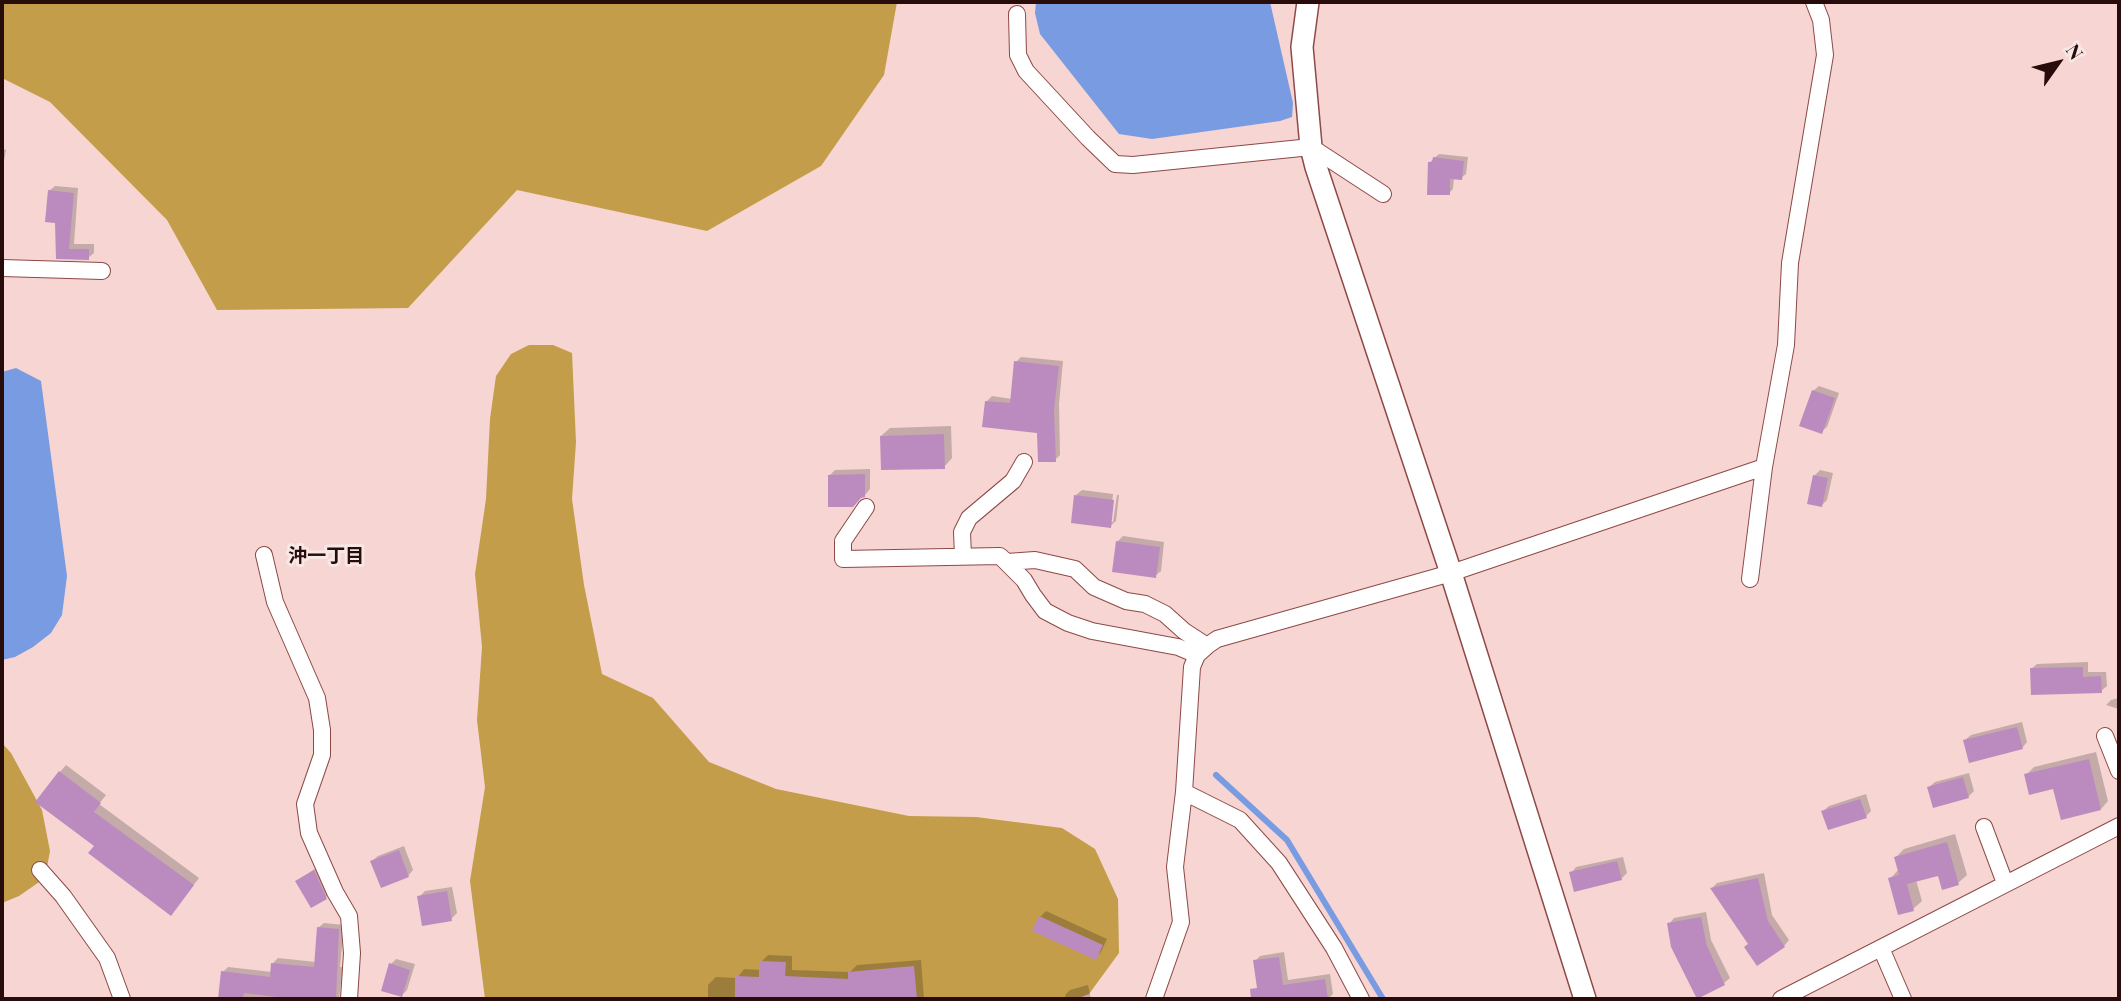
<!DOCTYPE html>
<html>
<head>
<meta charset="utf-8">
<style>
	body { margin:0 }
	#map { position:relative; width:2121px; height:1001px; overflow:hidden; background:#f6d5d2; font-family:"Playfair Display",serif }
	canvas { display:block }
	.frame { position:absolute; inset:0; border:4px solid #270c0b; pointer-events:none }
	.north { position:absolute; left:2023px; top:28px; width:70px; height:70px; -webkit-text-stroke:5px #f7e7e5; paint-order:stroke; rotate:56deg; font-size:19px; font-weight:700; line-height:28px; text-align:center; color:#270c0b }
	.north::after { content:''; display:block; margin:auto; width:24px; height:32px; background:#270c0b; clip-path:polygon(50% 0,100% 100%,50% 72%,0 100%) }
</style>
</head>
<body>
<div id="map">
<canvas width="2121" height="1001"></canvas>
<div class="frame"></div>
<div class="north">N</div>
</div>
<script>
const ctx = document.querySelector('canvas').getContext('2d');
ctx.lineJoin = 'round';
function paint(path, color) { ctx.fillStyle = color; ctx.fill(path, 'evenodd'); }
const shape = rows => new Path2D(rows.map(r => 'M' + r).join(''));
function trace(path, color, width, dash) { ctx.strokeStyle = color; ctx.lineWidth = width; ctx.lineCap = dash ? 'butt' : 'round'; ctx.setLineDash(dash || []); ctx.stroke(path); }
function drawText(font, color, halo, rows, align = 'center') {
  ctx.font = font + ' "Playfair Display","Noto Sans JP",serif'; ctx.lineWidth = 6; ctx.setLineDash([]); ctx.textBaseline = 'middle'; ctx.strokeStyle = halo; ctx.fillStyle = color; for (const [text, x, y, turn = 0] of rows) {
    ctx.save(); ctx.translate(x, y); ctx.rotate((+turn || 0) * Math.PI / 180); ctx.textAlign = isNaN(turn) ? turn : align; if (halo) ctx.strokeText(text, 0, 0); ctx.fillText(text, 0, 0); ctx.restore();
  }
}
const forest = shape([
	[2,2,897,2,884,75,821,166,707,231,517,190,408,308,217,310,167,220,50,102,2,78],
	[529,345,553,345,572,353,576,442,572,499,584,585,602,674,653,698,709,762,776,789,909,816,976,817,1062,828,1095,849,1118,899,1119,953,1089,994,1076,999,485,999,470,881,485,787,477,720,482,647,475,574,486,499,490,419,496,376,511,354],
	[2,743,11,753,42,810,50,851,45,878,19,896,2,903]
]);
const water = shape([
	[1036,2,1270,2,1293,103,1292,117,1280,121,1152,139,1119,134,1040,34,1035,13],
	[16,368,41,381,67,576,62,615,51,633,33,647,15,657,2,660,2,372]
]);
const shadow = shape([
	[2,149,6,150,2,171],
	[1439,154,1468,157,1466,174,1461,178,1454,177,1453,189,1449,193,1429,163],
	[55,186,78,188,74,244,94,244,94,253,88,258,58,257,57,221,49,191],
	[1021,357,1063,361,1059,404,1060,455,1055,460,1039,432,987,401,992,396,1012,399,1016,362],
	[1819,386,1839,393,1827,427,1821,432,1813,391],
	[951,426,952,458,944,467,881,436,890,428],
	[870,469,870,489,865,495,829,476,835,470],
	[1820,470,1833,473,1827,500,1822,505,1814,476],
	[1082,490,1113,494,1110,522,1113,522,1117,495,1119,495,1116,521,1110,526,1076,495],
	[1123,536,1164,542,1161,571,1155,576,1117,542],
	[2088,662,2088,672,2106,672,2107,686,2101,691,2031,669,2037,664],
	[2119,698,2119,709,2106,705,2111,700],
	[2022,722,2027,742,2022,748,1965,740,1971,735],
	[2096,752,2108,801,2101,809,2026,775,2034,767],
	[66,765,106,795,99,804,199,878,177,907,96,846,60,772],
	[1969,773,1974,791,1968,797,1929,787,1935,782],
	[1866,794,1871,811,1866,816,1823,811,1829,806],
	[1955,834,1967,875,1958,883,1939,874,1916,880,1922,901,1913,909,1890,879,1899,869,1896,857,1904,849],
	[404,846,413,870,408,876,372,861,378,856],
	[1623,857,1627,873,1621,879,1571,873,1576,867],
	[319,866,331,892,326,897,297,881],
	[1764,873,1772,915,1789,940,1784,946,1749,944,1712,888,1717,883],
	[452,887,457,913,451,919,419,897,425,891],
	[1046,911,1107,939,1101,952,1095,958,1040,917],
	[1706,912,1711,940,1730,978,1724,983,1698,997,1669,924,1674,918],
	[324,923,344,925,340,967,343,967,339,999,220,999,223,972,228,967,272,972,273,963,278,958,316,962,318,928],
	[1284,952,1288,980,1330,974,1333,994,1328,999,1260,999,1255,961,1260,956],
	[768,955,792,956,792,970,850,972,857,965,921,960,924,999,708,999,708,985,716,977,737,978,744,969,761,970,761,962],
	[396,959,415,964,407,990,402,995,391,964],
	[1088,985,1091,999,1066,999,1065,995,1070,990]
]);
const stream = shape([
	[1216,775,1287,840,1383,999]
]);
const building = shape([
	[1433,157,1464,161,1462,180,1450,179,1450,195,1427,195,1428,162,1432,162],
	[48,190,74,193,69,249,89,249,89,260,56,259,55,223,45,222],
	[1014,361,1059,366,1054,410,1056,462,1038,462,1037,433,982,427,985,401,1010,403],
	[1812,390,1835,398,1822,434,1799,426],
	[944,434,945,469,881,470,880,436],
	[865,474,865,497,861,498,853,507,828,507,828,475],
	[1813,475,1828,478,1822,507,1807,504],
	[1074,495,1114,500,1111,528,1071,523],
	[1116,541,1160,547,1156,578,1112,572],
	[2083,667,2083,677,2101,676,2102,693,2031,695,2030,668],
	[2017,727,2023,749,1969,763,1963,740],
	[2089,759,2101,810,2061,820,2053,789,2029,795,2024,774],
	[59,771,101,803,94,812,194,885,171,916,88,853,94,846,35,802],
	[1963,777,1969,798,1933,808,1927,787],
	[1860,799,1867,818,1828,830,1821,811],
	[1947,842,1959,885,1942,890,1938,876,1907,884,1914,911,1898,915,1888,878,1899,875,1894,857],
	[399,850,409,877,381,888,370,861],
	[1617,861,1622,880,1574,892,1569,872],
	[314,870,327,899,311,908,295,881],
	[1758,878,1768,921,1785,947,1757,966,1744,947,1748,944,1710,888],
	[447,891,452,921,422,926,417,896],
	[1039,916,1103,945,1096,960,1032,931],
	[1701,917,1707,946,1725,985,1697,999,1671,947,1667,923],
	[317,927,339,929,336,999,294,999,244,993,243,999,218,999,221,971,270,977,271,963,314,967],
	[1279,957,1283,985,1325,979,1328,999,1251,999,1250,989,1257,988,1253,960],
	[759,961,786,962,785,976,848,979,848,972,914,966,917,999,735,999,735,976,759,977],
	[389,963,410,970,402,997,381,991]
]);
const minor = shape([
	[1017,14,1018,55,1026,71,1088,138,1115,164,1133,165,1311,147,1383,194],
	[2,268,102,271],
	[866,507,843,541,843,559,1000,556,1024,580,1033,595,1045,611,1068,623,1092,631,1178,647,1197,655],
	[264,555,275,602,317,698,322,730,322,755,305,804,309,833,335,892,349,916,352,953,349,999],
	[963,556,962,532,969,518,1013,481,1024,462],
	[1007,562,1035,560,1075,569,1094,587,1126,601,1145,604,1165,614,1184,631,1207,646],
	[1750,579,1764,467,1786,345,1790,263,1825,55,1821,20,1814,2],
	[2105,736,2119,771],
	[1184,792,1240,820,1279,863,1334,948,1361,999],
	[1984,827,2005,883],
	[40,870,63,896,107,958,122,999],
	[1881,948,1903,999],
	[1154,999,1181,922,1175,867,1184,792,1192,667,1197,655,1207,646,1217,639,1451,573,1764,467],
	[1781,999,2119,826]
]);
const tertiary = shape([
	[1308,2,1302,47,1311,147,1316,167,1451,573,1585,999]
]);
const neighbourhoodNames = [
	["沖一丁目",326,556]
];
paint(forest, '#c39d4a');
paint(water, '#799be1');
paint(shadow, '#0003');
trace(stream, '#799be1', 6);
paint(building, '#bb8bbf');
trace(minor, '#8d4946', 18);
trace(tertiary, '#8d4946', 24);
trace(minor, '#fff', 16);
trace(tertiary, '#fff', 21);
drawText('bold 19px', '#270c0b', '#f7e7e5', neighbourhoodNames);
</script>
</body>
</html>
